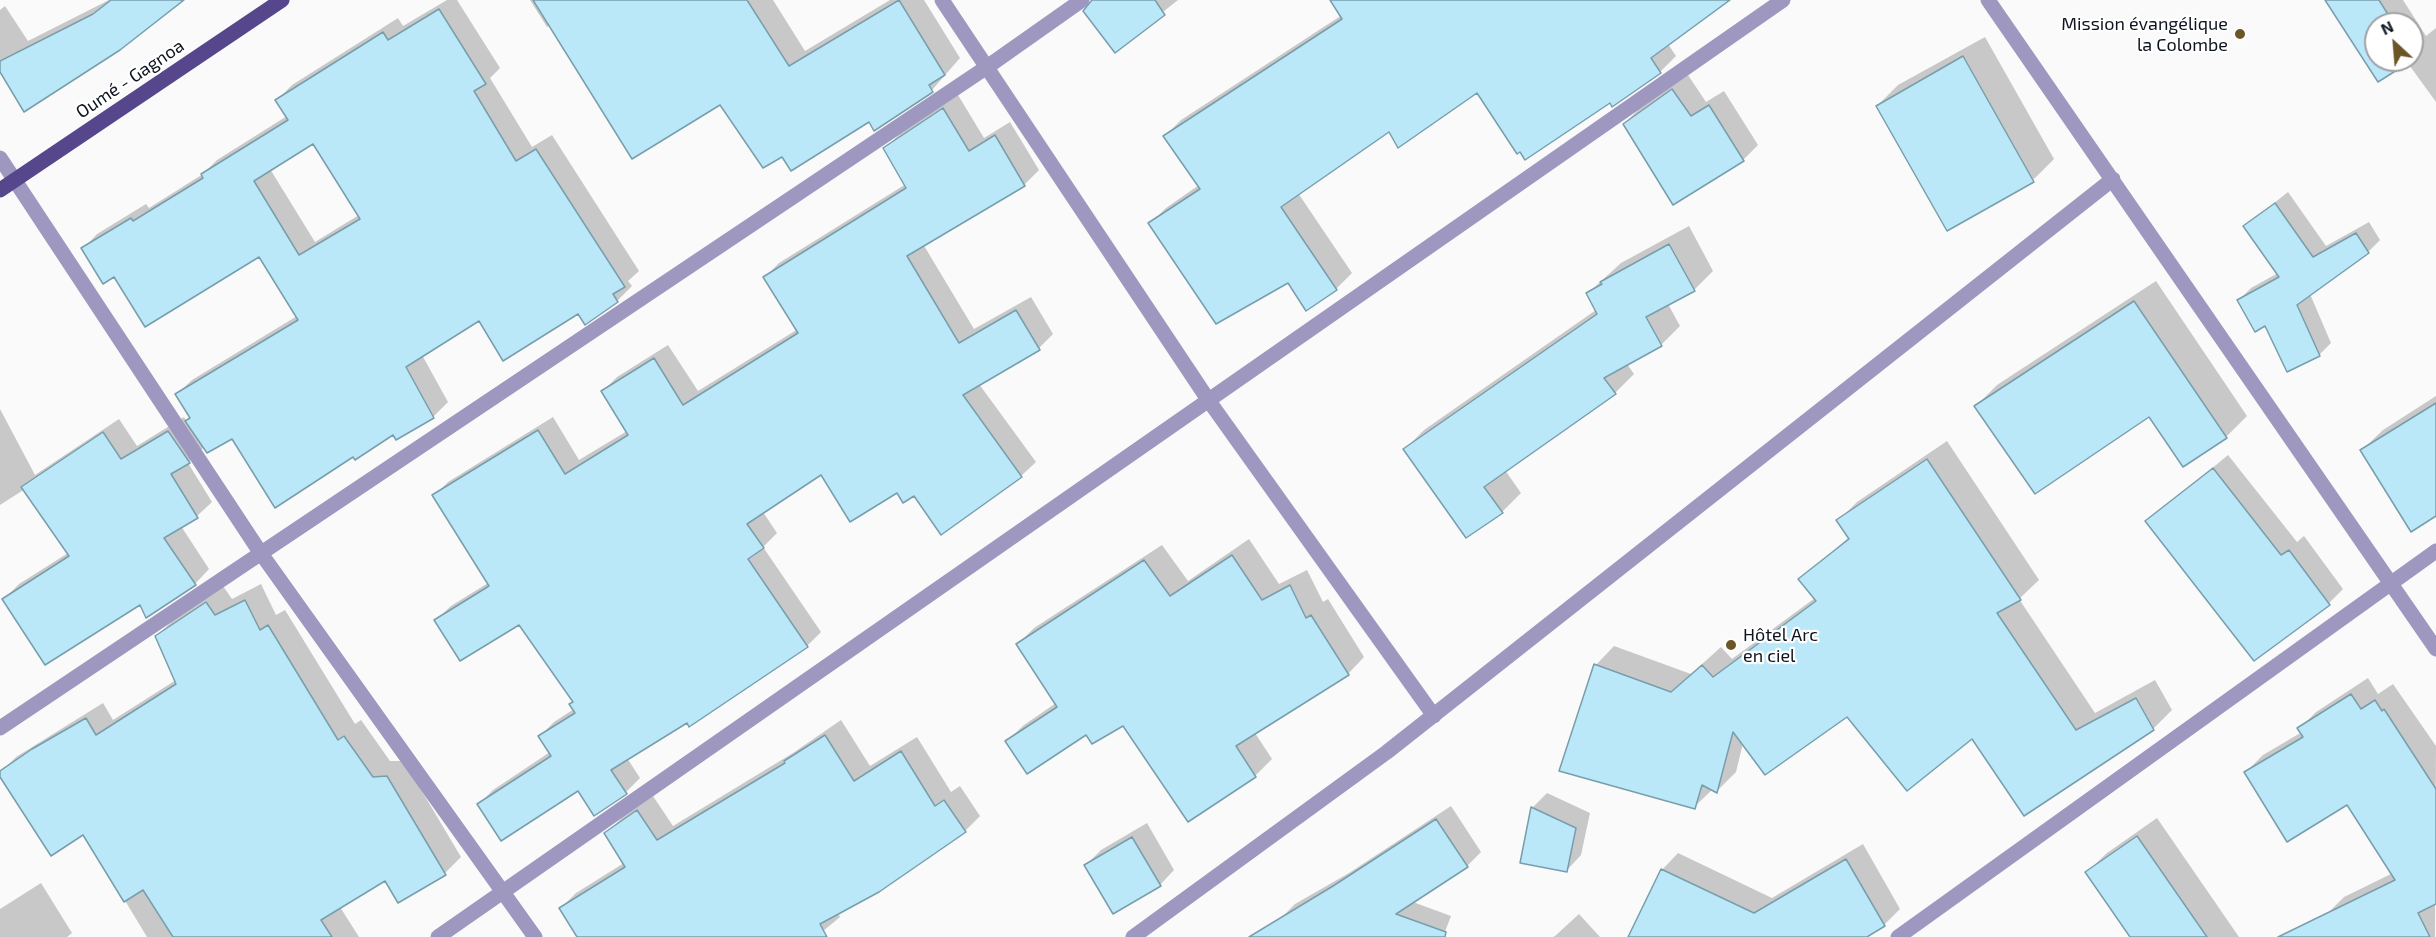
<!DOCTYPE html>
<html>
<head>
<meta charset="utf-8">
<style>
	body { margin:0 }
	#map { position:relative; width:2436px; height:937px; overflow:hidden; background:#fafafa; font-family:"Exo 2",sans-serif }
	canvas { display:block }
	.north { position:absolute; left:2364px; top:12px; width:60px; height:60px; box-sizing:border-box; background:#fff; border:2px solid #9fa1a5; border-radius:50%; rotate:334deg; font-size:16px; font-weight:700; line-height:24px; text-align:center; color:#0e151f }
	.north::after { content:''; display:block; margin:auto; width:21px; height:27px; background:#6d5626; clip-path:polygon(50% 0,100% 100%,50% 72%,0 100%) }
</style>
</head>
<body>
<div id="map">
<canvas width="2436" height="937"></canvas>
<div class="north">N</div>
</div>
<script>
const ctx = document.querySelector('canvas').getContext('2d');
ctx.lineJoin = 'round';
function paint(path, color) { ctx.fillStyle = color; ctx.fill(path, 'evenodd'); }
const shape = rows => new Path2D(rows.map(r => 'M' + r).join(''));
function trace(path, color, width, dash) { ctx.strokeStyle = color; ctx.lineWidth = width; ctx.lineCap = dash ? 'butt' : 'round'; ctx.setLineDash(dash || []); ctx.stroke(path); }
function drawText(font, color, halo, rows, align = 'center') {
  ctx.font = font + ' "Exo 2",sans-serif'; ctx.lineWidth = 4.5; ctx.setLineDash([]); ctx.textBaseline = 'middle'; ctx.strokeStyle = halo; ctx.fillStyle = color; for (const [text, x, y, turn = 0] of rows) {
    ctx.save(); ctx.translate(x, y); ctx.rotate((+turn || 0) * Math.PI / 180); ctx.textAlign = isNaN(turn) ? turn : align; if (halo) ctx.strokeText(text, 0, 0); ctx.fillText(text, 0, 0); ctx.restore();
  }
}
const shadow = shape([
	[109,0,182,0,0,70,0,10,5,6,28,41],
	[447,0,457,0,500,68,490,78,532,147,552,135,639,271,628,281,632,286,617,301,578,312,479,319,422,355,448,402,433,417,396,438,394,433,354,455,233,436,204,447,188,463,212,502,197,516,181,526,209,569,195,584,141,603,4,599,19,584,68,553,25,489,0,505,0,409,35,475,119,419,137,446,184,417,187,422,191,417,177,394,192,380,297,316,260,255,115,275,83,249,97,234,146,204,149,208,203,174,217,160,287,116,277,100,292,85,398,18,403,26],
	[314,142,359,215,315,242,270,169],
	[530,0,773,0,805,51,890,0,924,0,960,58,932,90,869,120,783,155,721,103,550,25,547,27],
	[1092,0,1178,0,1115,50],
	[1332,0,1728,0,1668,44,1676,56,1660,72,1613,105,1610,100,1477,91,1390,129,1298,193,1352,273,1336,289,1307,309,1288,281,1150,224,1166,208,1199,185,1165,136,1181,120,1342,15],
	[2327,0,2403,0,2426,36,2436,28,2436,102,2407,62,2378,80],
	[2376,24,2412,24,2412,60,2376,60],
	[1985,37,2054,159,2033,180,1877,106,1898,85],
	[1688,75,1706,102,1724,91,1758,145,1743,160,1624,124,1639,109],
	[958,95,984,138,1010,122,1039,170,1024,185,923,244,974,329,1031,297,1053,334,1039,348,979,384,1036,462,1021,476,915,494,821,473,763,512,777,533,763,547,821,632,807,646,627,758,640,778,626,792,595,814,579,788,479,804,493,790,550,752,540,736,554,722,574,709,574,701,519,623,436,620,451,606,488,583,434,496,448,482,553,417,579,460,627,431,603,391,617,377,668,345,698,391,798,329,765,277,779,263,906,184,885,148,900,134],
	[2288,192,2326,246,2369,222,2380,240,2368,252,2310,294,2331,343,2319,355,2266,324,2239,300,2251,288,2278,273,2245,226],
	[1689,226,1713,271,1694,290,1668,304,1680,326,1661,345,1627,364,1634,374,1615,393,1505,470,1521,493,1502,512,1405,449,1424,430,1596,310,1588,293,1621,263],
	[2156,281,2247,416,2226,437,2149,415,1976,406,1997,385],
	[2436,396,2436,514,2362,450,2383,430],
	[1947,441,2039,580,2019,599,2095,713,2155,680,2172,710,2153,729,1973,737,1848,715,1743,743,1736,772,1717,791,1713,789,1694,807,1596,665,1614,646,1691,674,1721,647,1732,659,1815,598,1800,580,1849,537,1838,521,1857,502],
	[2228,455,2297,542,2304,536,2343,589,2329,603,2147,522],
	[1249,539,1279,584,1307,570,1323,602,1328,599,1364,657,1348,674,1255,733,1272,759,1255,776,1188,820,1123,724,1087,732,1007,741,1024,725,1056,703,1018,644,1034,628,1162,545,1188,581],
	[261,584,276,615,285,610,355,724,361,720,390,761,404,761,461,857,445,873,386,879,340,907,359,937,147,937,84,833,0,773,16,757,103,703,113,720,176,680,157,636,173,620,223,586,232,599],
	[2368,678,2378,694,2393,684,2436,746,2435,937,2338,937,2327,914,2344,897,2393,873,2347,803,2246,772,2263,755,2302,732,2299,729,2316,712],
	[841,720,870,766,917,737,951,792,960,786,980,816,965,831,838,913,840,917,816,937,579,937,561,908,576,893,624,863,606,833,622,818,653,796,673,826,793,753],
	[1547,793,1590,813,1581,855,1567,870,1522,862,1533,807],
	[1451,806,1481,852,1467,866,1413,902,1451,916,1443,937,1293,937,1281,918,1295,904,1349,873],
	[2157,818,2239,937,2132,937,2087,872,2107,853],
	[1147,823,1174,870,1160,885,1086,865,1101,850],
	[1863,844,1900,909,1884,925,1864,937,1630,937,1662,870,1678,853,1772,898],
	[41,883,72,933,67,937,0,937,0,909],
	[1579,914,1600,937,1553,937,1555,936]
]);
const building = shape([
	[111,0,184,0,120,50,24,112,0,72,0,61,93,14,111,0],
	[533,0,747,0,789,66,899,0,945,75,929,85,933,92,874,131,869,122,791,171,782,157,763,168,720,105,632,159,533,0],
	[1092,0,1155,0,1165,15,1115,53,1083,11,1092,0],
	[1330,0,1730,0,1651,58,1661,73,1612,107,1610,103,1525,160,1520,152,1517,154,1477,93,1398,148,1389,132,1281,207,1337,290,1306,311,1288,283,1216,324,1148,223,1200,189,1163,136,1342,19,1330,0],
	[2325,0,2379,0,2394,24,2376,24,2376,60,2412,60,2412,52,2416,58,2378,82,2325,0],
	[439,9,486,84,474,91,516,161,536,149,625,287,613,294,618,302,585,325,578,314,503,361,479,321,406,367,434,418,396,440,393,435,355,460,353,457,275,508,232,439,207,453,185,421,190,418,175,394,298,320,259,257,145,327,114,277,103,284,81,248,131,218,133,221,203,178,201,174,288,120,275,100,383,32,388,40,439,9],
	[313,144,360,219,299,255,254,181,313,144],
	[1963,56,2034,182,1947,231,1876,106,1963,56],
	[1672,89,1691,116,1709,105,1744,161,1673,205,1623,124,1672,89],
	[943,108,969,151,995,135,1025,186,907,256,959,343,1016,310,1040,350,963,395,1022,477,941,535,914,496,903,503,897,493,850,522,821,475,747,524,764,548,748,559,808,647,689,727,687,723,611,770,627,794,594,816,578,791,501,841,477,804,551,756,538,736,575,713,569,704,573,702,519,625,460,661,434,620,489,586,432,495,538,430,565,474,628,435,601,391,654,358,683,405,798,333,763,277,906,188,883,148,943,108],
	[2275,203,2313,257,2356,233,2369,253,2297,305,2320,356,2287,372,2265,326,2255,332,2237,300,2279,277,2243,226,2275,203],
	[1669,244,1695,291,1646,317,1662,346,1604,378,1616,394,1484,487,1503,513,1466,538,1403,449,1597,314,1586,293,1602,284,1600,282,1669,244],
	[2134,301,2227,438,2183,467,2149,417,2035,494,1974,406,2134,301],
	[2436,403,2436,516,2411,532,2360,450,2436,403],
	[168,431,190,463,171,474,198,518,164,538,196,585,146,618,140,605,45,665,2,599,69,556,21,487,103,432,121,459,168,431],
	[1927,459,2021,600,1997,613,2076,730,2136,698,2154,730,2024,816,1972,739,1907,791,1847,717,1765,775,1733,732,1717,793,1702,785,1695,809,1559,771,1594,664,1671,692,1702,665,1713,677,1816,601,1798,579,1849,539,1836,520,1927,459],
	[2213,468,2281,555,2289,550,2330,605,2254,661,2145,521,2213,468],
	[1232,555,1262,600,1290,585,1306,618,1311,615,1349,675,1236,746,1256,777,1188,822,1123,726,1092,744,1086,735,1027,774,1005,741,1057,707,1016,644,1144,560,1170,596,1232,555],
	[245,600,260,630,268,625,338,740,344,736,373,777,387,776,446,875,398,903,385,881,321,920,332,937,173,937,143,890,124,902,83,835,51,856,0,777,0,771,32,749,86,718,96,735,176,684,155,636,206,602,215,615,245,600],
	[2351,694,2361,709,2375,700,2382,711,2384,709,2436,789,2436,904,2418,913,2430,937,2278,937,2395,880,2347,805,2287,842,2244,772,2303,737,2297,728,2351,694],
	[825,735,854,781,901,751,935,806,944,800,966,832,879,892,820,924,827,937,577,937,559,908,625,867,604,833,637,810,657,840,785,763,784,761,825,735],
	[1531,807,1576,828,1567,872,1520,863,1531,807],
	[1436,819,1468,867,1396,914,1446,932,1445,937,1249,937,1333,886,1436,819],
	[2137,836,2207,937,2130,937,2085,872,2137,836],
	[1132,837,1161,886,1113,914,1084,865,1132,837],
	[1846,859,1885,926,1867,937,1628,937,1661,869,1754,913,1846,859]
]);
const minor = shape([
	[942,0,1209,401,1434,716],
	[1988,0,2436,649],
	[0,158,260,552,535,937],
	[0,728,987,67,1082,0],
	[438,937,1783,0],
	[1133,937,1387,752,2113,179],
	[1898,937,2436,551]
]);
const primary = shape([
	[0,190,282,0]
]);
const markers = [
	[2240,34,6,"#6d5626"],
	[1731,645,6,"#6d5626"]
];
const poiNames = [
	["Mission évangélique",2228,24],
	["la Colombe",2228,45],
	["Hôtel Arc",1743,635,"left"],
	["en ciel",1743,656,"left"]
];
const streetNames = [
	["Oumé - Gagnoa",130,79,-34]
];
paint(shadow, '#0003');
paint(building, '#bbe8f9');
trace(building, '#789eac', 1.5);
trace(minor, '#9e98c0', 15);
trace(primary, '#56478c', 15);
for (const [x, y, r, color] of markers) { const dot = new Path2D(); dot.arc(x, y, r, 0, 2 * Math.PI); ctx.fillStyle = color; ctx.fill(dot); trace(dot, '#fff', 2); }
drawText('18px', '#0e151f', '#fff', poiNames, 'right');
drawText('18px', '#0e151f', '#fff', streetNames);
</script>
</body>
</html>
